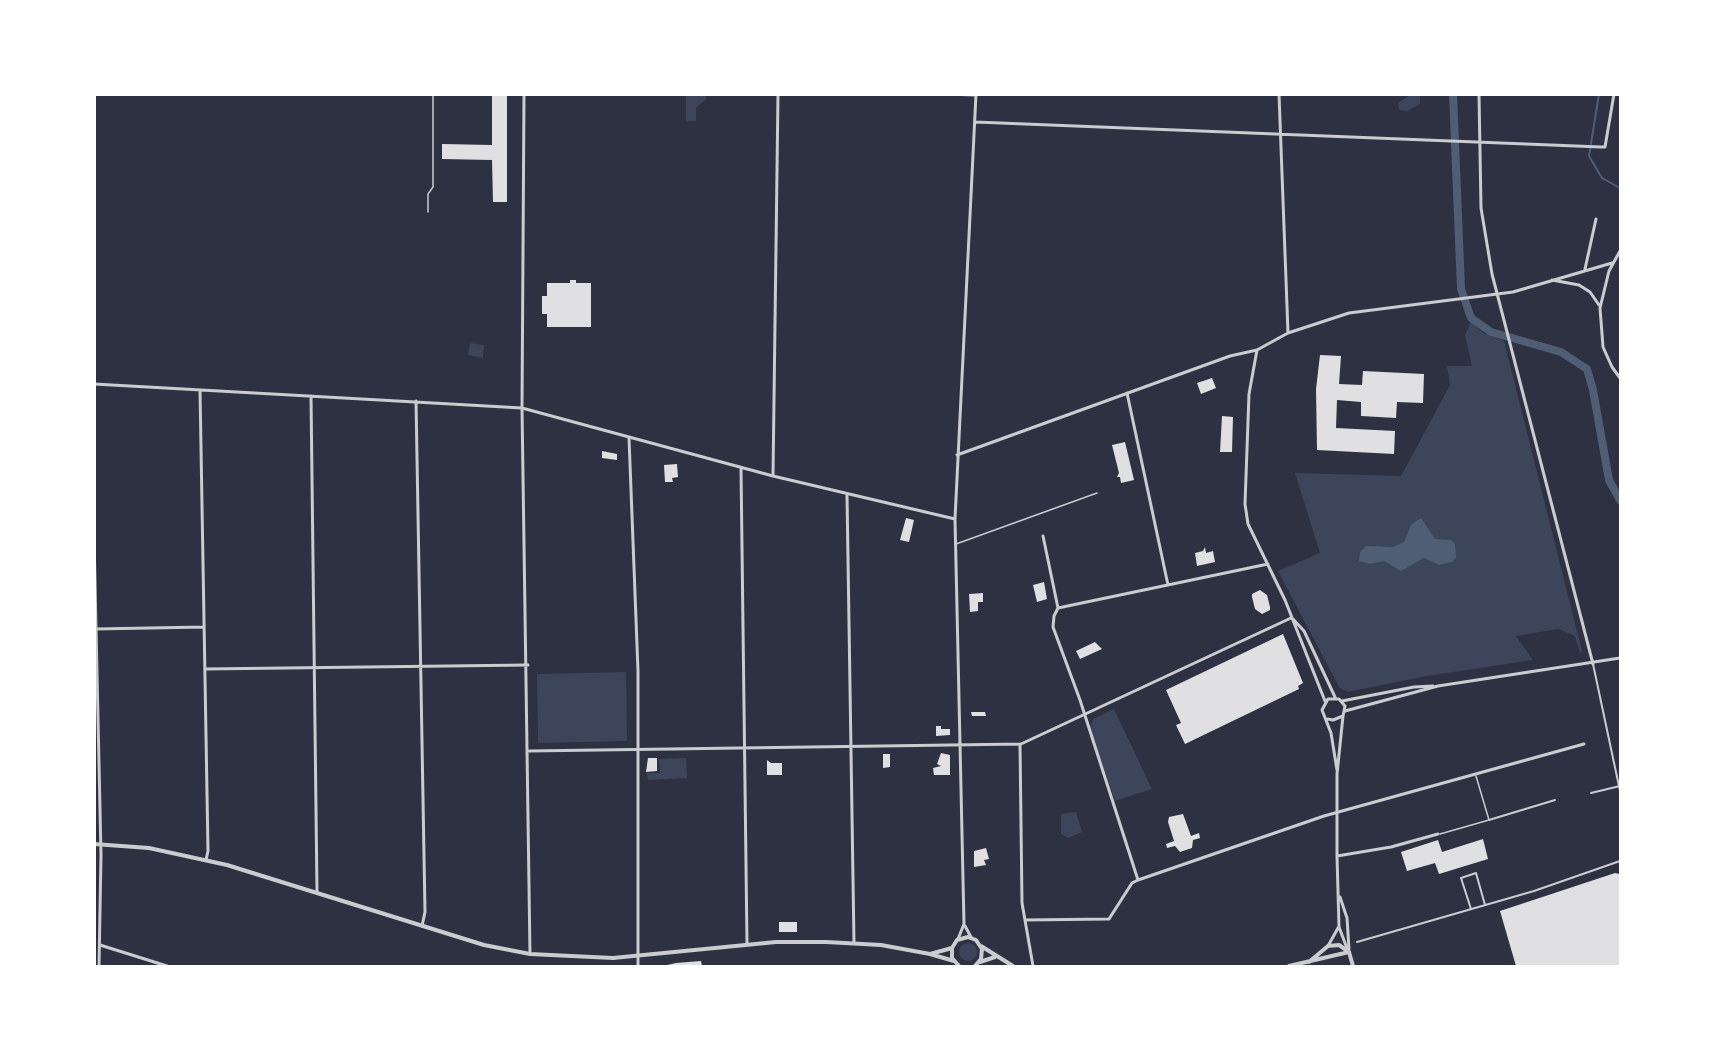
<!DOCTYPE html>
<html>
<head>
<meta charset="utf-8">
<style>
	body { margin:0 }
	#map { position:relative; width:1715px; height:1061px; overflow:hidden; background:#2d3142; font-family:"Asap Condensed",sans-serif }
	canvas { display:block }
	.frame { position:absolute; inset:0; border:96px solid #fff; pointer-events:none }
</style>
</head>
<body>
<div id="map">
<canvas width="1715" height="1061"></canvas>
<div class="frame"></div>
</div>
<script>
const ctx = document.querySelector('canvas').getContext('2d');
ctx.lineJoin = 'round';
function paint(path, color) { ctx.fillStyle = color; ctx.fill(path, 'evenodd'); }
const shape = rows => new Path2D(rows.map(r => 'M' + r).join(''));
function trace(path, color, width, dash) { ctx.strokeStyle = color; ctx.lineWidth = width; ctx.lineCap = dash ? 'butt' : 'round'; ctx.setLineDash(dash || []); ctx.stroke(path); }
const green = shape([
	[686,95,706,95,706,99,696,108,696,121,686,121],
	[1410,95,1420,96,1420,104,1407,111,1399,110,1398,103],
	[1471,322,1483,333,1504,341,1582,651,1580,654,1575,636,1558,629,1516,636,1533,660,1427,676,1347,692,1339,687,1278,571,1320,553,1295,473,1401,476,1450,385,1447,366,1472,366,1465,335],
	[470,343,484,345,483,358,468,355],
	[626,672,627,741,538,743,537,674],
	[1114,709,1152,789,1115,801,1090,728,1093,719],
	[686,758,687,778,648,780,647,773,660,773,659,759],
	[1076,812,1082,832,1068,838,1061,834,1061,814],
	'959 952a9 9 0 1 1 18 0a9 9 0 1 1-18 0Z'
]);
const water = shape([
	[1421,518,1435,539,1451,540,1455,544,1456,558,1452,562,1439,565,1424,558,1401,571,1384,561,1370,564,1359,561,1360,552,1366,546,1393,547,1404,542,1411,525]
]);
const stream = shape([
	[1599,94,1589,156,1602,178,1620,188]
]);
const canal = shape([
	[1453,94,1461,289,1471,318,1491,332,1561,352,1587,369,1593,390,1609,480,1620,500]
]);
const building = shape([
	[492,94,507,94,507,202,493,202,492,160,442,159,442,144,492,145],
	[570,280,576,280,576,283,591,283,591,327,547,327,547,314,542,314,542,296,547,296,547,283,570,283],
	[1320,355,1341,356,1339,384,1362,385,1363,371,1424,374,1423,403,1397,402,1396,418,1361,416,1361,402,1337,400,1336,428,1395,431,1394,454,1317,450,1316,389],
	[1212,378,1216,388,1201,394,1197,383],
	[1222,416,1233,417,1232,452,1220,452],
	[1125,442,1134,480,1121,483,1120,477,1117,477,1119,473,1112,445],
	[602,451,617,454,617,460,602,458],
	[677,464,678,477,672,478,673,482,665,482,664,465],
	[906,518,914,520,909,542,900,540],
	[1205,547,1206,553,1213,551,1215,562,1197,566,1195,553,1203,551],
	[1044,582,1047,599,1037,602,1033,585],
	[1260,590,1267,595,1270,607,1270,610,1262,614,1255,609,1252,597,1252,594],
	[983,593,983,602,978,602,978,611,970,612,969,594],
	[1283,634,1303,683,1298,686,1299,689,1185,744,1176,725,1181,723,1166,690],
	[1095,642,1102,649,1080,659,1076,651],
	[971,712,985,712,986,716,972,716],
	[936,726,941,726,941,729,950,729,950,735,936,736],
	[941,753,950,755,950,775,934,775,933,768,941,766,937,764],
	[883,754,890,754,890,767,883,768],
	[648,758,657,758,657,771,646,772],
	[767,760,771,763,782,763,782,775,767,775],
	[1183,814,1191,836,1199,833,1200,838,1193,840,1192,848,1180,852,1175,846,1167,848,1166,844,1174,841,1168,822,1169,817],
	[1483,839,1488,859,1439,874,1435,863,1407,871,1401,852,1438,840,1442,852],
	[986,848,989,859,984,860,986,865,974,867,974,851],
	[1615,873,1620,874,1620,966,1516,966,1500,911],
	[779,922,797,922,797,932,779,932],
	[701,961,702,966,663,966,676,963]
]);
const service = shape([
	[428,212,428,194,433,187,433,94],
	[956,544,1097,493],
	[1440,834,1489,820,1476,776]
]);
const pedestrian = shape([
	[1593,664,1620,791],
	[1591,793,1620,786],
	[1489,820,1555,800],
	[1471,909,1461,878,1476,873,1485,905],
	[1357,942,1534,891,1620,861]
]);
const minor = shape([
	[524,94,522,408,530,954],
	[945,94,976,95],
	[1279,94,1288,333],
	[1479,94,1481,208,1492,274,1593,664],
	[975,122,1601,147,1605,147,1614,94],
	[1620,251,1609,271,1600,308,1603,347,1612,367,1620,378],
	[1585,269,1596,219],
	[1552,280,1579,285,1590,292,1599,305],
	[1257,350,1249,394,1245,504,1248,524,1285,600,1325,701],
	[94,384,522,408,773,476,955,519],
	[200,390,208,851,206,860],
	[1127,393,1168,585],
	[311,396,317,892],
	[416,401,425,912,422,926],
	[629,438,638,671,638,966],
	[957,455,1230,356,1257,350,1288,333,1349,313,1513,292,1612,263],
	[741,468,747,944],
	[773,476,778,94],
	[847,495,854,943],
	[94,536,101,855,99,966],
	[1043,536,1058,608,1054,616,1053,627,1080,700,1138,880],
	[1058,608,1268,564],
	[1293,619,1304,631,1335,697],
	[95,629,204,627],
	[205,669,528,665],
	[1342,701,1414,687,1433,686],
	[1345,711,1438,686,1620,658],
	[1343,716,1337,774,1337,856,1339,927,1348,951],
	[1328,719,1333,720,1343,716,1345,706,1339,699,1328,699,1322,710,1331,733,1337,770],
	[1020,744,1022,903,1033,966],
	[529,751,1021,744,1291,618],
	[1337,856,1391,847,1438,834],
	[1340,897,1347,918,1349,949],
	[1025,920,1109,919,1132,883,1138,880,1324,816,1584,744],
	[965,926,971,937],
	[958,939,964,924,955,519,976,94],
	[100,945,167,966],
	[1328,946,1338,928]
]);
const tertiary = shape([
	[94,844,149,848,227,865,484,945,530,954,613,958,776,942,826,942,881,945,930,954,954,961],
	[981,946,1013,966],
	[1349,952,1353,966],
	[930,954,952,948],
	[980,962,995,957],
	[1309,962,1328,946,1339,945,1349,952],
	[959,966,952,958,952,948,957,940,968,937,976,940,982,949,981,959,975,966],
	[1289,966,1349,952]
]);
paint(green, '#3c4559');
paint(water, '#4f5d75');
trace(stream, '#4f5d75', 2);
trace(canal, '#4f5d75', 8);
paint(building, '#e0e0e3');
trace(service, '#caccd0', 1.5);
trace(pedestrian, '#caccd0', 2);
trace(minor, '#caccd0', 3);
trace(tertiary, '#caccd0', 4);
</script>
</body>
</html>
